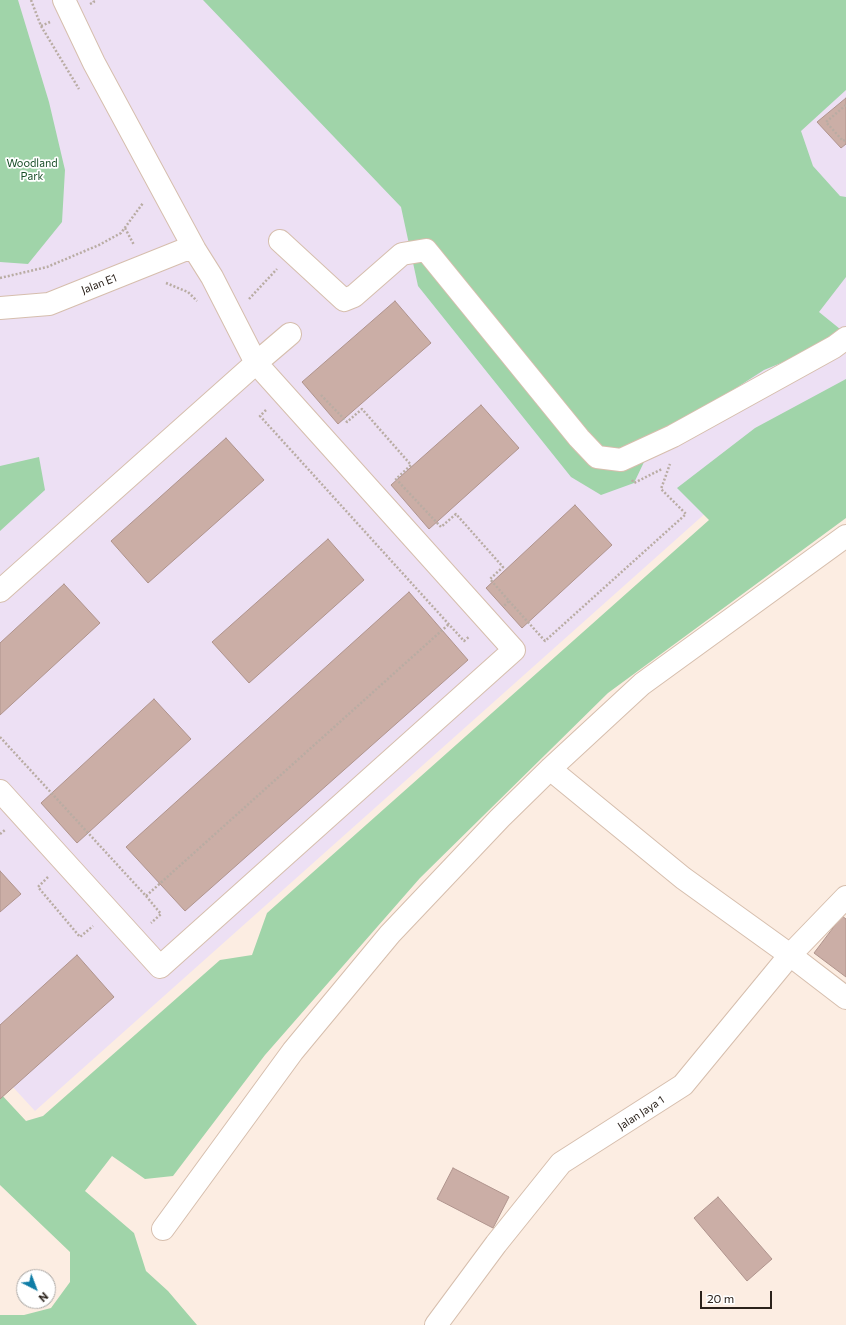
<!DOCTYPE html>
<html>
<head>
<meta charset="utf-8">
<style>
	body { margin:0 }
	#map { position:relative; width:846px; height:1325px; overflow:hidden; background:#fcede2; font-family:Commissioner,sans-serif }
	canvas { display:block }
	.north { position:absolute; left:16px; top:1269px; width:40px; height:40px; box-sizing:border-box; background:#fff; border:1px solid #aaa7a4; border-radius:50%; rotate:138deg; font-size:11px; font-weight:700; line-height:16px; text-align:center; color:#2b221b }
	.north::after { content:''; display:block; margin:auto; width:14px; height:18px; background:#0f7da6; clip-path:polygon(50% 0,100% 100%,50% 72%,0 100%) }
	.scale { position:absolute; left:700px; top:1291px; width:72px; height:18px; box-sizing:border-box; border:2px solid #2b221b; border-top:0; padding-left:5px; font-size:12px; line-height:14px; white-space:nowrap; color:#2b221b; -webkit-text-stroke:3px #fff; paint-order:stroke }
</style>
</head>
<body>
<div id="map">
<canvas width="846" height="1325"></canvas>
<div class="north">N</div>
<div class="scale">20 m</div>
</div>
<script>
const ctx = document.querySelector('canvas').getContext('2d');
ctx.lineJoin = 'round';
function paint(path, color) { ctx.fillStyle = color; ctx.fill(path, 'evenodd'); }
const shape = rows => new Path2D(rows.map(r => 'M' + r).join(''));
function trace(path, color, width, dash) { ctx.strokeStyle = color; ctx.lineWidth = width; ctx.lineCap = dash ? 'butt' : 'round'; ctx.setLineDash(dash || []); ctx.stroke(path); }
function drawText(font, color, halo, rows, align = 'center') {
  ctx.font = font + ' Commissioner,sans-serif'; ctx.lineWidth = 3.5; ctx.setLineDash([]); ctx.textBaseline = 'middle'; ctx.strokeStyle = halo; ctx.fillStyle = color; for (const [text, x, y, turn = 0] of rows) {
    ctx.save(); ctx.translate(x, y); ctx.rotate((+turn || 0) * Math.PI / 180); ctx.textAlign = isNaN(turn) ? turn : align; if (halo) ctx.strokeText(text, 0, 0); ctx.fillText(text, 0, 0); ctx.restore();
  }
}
const education = shape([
	[0,0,846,0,846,403,727,494,35,1111,0,1073]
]);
const green = shape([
	[0,0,18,0,49,102,65,170,62,222,28,264,0,262],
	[203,0,846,0,846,90,801,131,813,166,840,196,846,197,846,277,819,312,840,329,832,342,764,370,654,441,634,483,601,495,571,477,418,286,401,207],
	[846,379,846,518,608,693,420,878,265,1055,173,1176,145,1179,112,1156,85,1191,134,1233,146,1271,168,1291,197,1325,0,1325,0,1315,24,1315,51,1308,70,1282,70,1252,0,1185,0,1093,26,1121,43,1116,220,960,252,955,267,913,709,520,677,488,755,428],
	[39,457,45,490,0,531,0,466]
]);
const building = shape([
	[846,98,846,144,841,148,817,122,846,98],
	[395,301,431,343,338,424,302,382,395,301],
	[481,405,519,448,429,529,391,485,481,405],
	[226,438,264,480,148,583,111,541,226,438],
	[575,505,612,545,522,628,486,588,575,505],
	[328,539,364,580,249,683,212,642,328,539],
	[64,584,100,623,0,715,0,643,64,584],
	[409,592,468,660,185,911,126,847,409,592],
	[154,699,191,739,77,843,41,803,154,699],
	[0,871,21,894,0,912,0,871],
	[842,916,846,919,846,977,814,953,842,916],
	[77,955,114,997,0,1099,0,1025,77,955],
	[453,1168,509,1197,493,1228,437,1199,453,1168],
	[718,1197,772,1259,747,1281,694,1218,718,1197]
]);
const path = shape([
	[31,0,41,26,79,89],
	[90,4,94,2,93,0],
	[41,26,50,22],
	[846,105,826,122,843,141,846,139],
	[125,228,134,245],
	[0,278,47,267,99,245,121,233,143,203],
	[166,283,188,292,197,301],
	[249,299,277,269],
	[321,395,347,422,362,409,411,465,396,479,441,527,456,514,503,567,490,579,509,601,504,606],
	[266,410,260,416,464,641,470,636],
	[632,480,634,483,662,469],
	[509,601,545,641,686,514,661,489,670,464],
	[0,737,146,896,449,624],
	[0,834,5,830],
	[48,877,38,887,80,937,93,926],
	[146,896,161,914,151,923]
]);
const minor = shape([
	[280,241,344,300,354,296,402,254,426,250,579,438,597,457,621,460,673,436,834,347,846,338],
	[0,308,49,304,184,250,195,250],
	[0,591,256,363,212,277,195,250,94,63,64,0],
	[550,769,683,878,790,955,846,998],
	[0,791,160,967,514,650,256,363,290,334],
	[163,1229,293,1051,390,934,500,818,550,769,642,684,846,536],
	[436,1325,496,1244,561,1163,683,1085,790,955,846,897]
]);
const parkNames = [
	["Woodland",32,163],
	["Park",32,176]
];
const streetNames = [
	["Jalan E1",99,284,-21],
	["Jalan Jaya 1",641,1113,-33]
];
paint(education, '#ede0f4');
paint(green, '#a0d4a9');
paint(building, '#cbaea6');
trace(building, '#b0948d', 1);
trace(minor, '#d6bead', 24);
trace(path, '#b9aca3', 2.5, [2, 2]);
trace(minor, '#fff', 22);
drawText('11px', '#184d27', '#fff', parkNames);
drawText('11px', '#2b221b', '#fff', streetNames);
</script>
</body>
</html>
